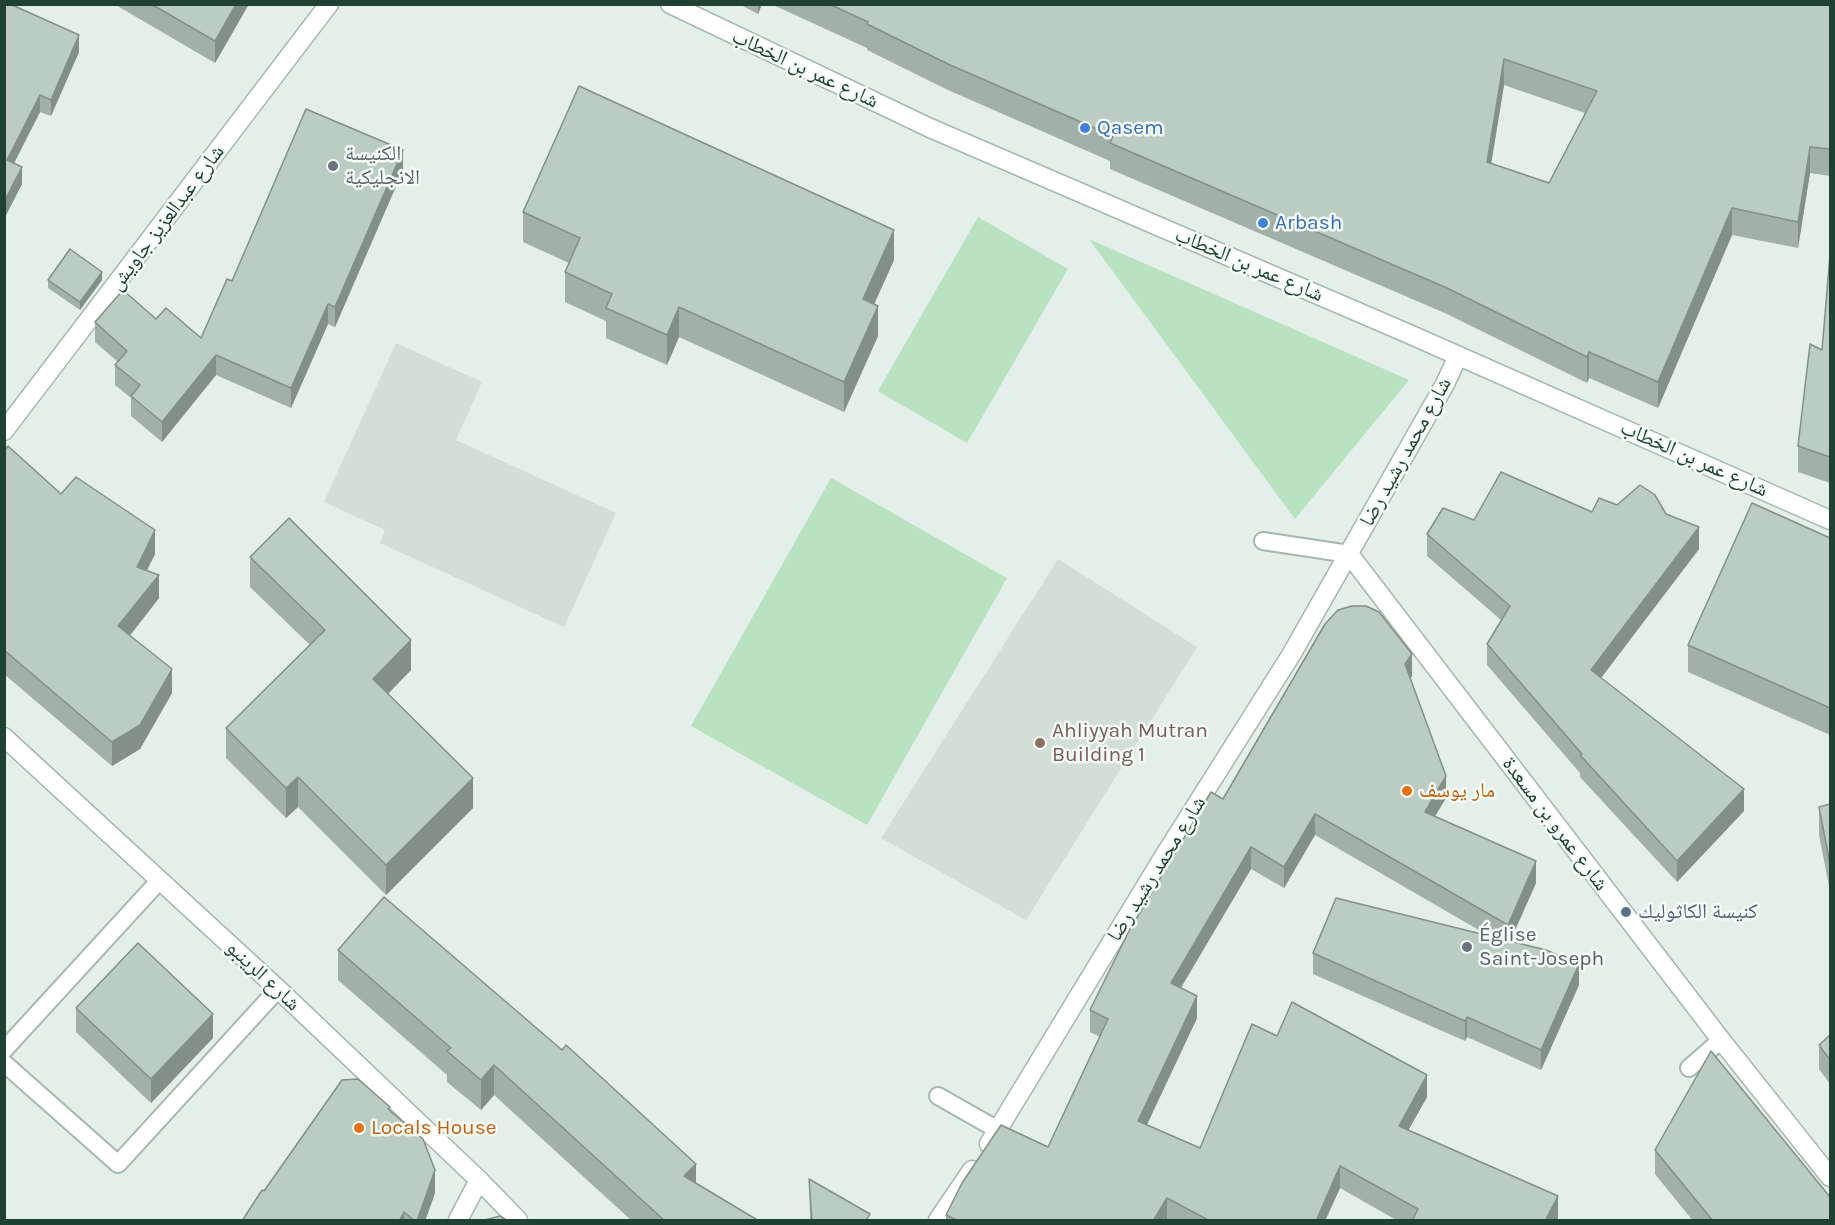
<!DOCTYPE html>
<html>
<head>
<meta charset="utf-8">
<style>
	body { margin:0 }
	#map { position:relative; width:1835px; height:1225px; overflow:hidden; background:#e3efe8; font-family:Karla,sans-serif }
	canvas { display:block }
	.frame { position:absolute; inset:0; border:6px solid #204235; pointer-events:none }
</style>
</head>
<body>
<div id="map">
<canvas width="1835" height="1225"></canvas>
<div class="frame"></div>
</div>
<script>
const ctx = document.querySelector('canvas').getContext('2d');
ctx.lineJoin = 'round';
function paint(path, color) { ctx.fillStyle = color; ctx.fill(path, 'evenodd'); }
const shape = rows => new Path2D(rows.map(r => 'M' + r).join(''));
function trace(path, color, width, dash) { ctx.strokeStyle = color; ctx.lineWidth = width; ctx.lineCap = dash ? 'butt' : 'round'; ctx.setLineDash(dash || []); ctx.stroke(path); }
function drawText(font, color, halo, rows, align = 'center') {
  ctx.font = font + ' Karla,"Noto Naskh Arabic",sans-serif'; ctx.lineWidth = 5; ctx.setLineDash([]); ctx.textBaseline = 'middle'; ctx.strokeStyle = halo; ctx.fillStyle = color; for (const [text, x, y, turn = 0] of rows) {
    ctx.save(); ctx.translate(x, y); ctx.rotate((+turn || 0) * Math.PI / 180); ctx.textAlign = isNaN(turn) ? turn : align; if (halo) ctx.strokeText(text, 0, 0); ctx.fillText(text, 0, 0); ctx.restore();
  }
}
const built = shape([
	[396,343,482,382,456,440,616,513,564,627,380,543,385,530,324,502],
	[1058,559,1197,647,1026,920,881,838]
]);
const green = shape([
	[978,217,1068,269,967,443,878,391],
	[1089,239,1409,380,1295,519],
	[831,478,1007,578,867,825,691,726]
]);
const service = shape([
	[1263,541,1349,554],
	[4,1050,159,881],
	[4,1063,118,1164,278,989],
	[1689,1068,1721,1040],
	[938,1096,998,1130]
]);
const minor = shape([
	[4,431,329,4],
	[1349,554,1721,1040,1830,1177],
	[989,1144,1161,861,1291,655,1445,384,1458,356],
	[458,1220,479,1180],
	[938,1220,972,1170]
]);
const tertiary = shape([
	[670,4,930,128,1409,334,1830,520],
	[4,737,278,989,479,1180,518,1220]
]);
const wall = shape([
	[4,4,79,52,51,116,40,112,14,163,22,184,5,217,4,216],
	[114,4,249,4,215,63],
	[739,4,762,4,758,14],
	[771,4,1830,4,1830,176,1810,173,1798,248,1732,235,1658,408,1589,378,1587,383,1447,314,1110,169,1110,161,948,90,867,50,867,48],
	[1504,85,1585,113,1549,183,1491,164],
	[403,170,335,327,328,324,291,408,216,375,162,442,131,416,131,398,115,385,115,365,118,362,95,342,95,322,156,319,201,338,232,281],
	[523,212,894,260,874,304,878,336,844,412,679,337,667,365,606,338,606,321,565,302,565,272,569,263,523,242],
	[1830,255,1830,483,1798,472,1798,446,1822,350],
	[48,280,102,280,80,310,48,288],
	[4,451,61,494,155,554,147,570,159,598,130,636,172,693,140,749,112,766,4,674],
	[1617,505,1666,514,1699,549,1601,678,1744,811,1677,882,1580,777,1580,773,1487,665,1487,644,1501,620,1427,556,1427,534,1474,520,1592,512],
	[1830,538,1830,735,1688,672,1688,645],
	[250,557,411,670,388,694,473,808,386,895,298,807,286,818,226,758,226,728,310,645,250,587],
	[1412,676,1410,678,1446,798,1435,816,1536,883,1510,941,1579,985,1541,1070,1467,1037,1465,1041,1313,974,1313,953,1489,936,1315,835,1284,888,1251,869,1181,988,1197,1018,1147,1125,1200,1148,1277,1036,1427,1097,1408,1130,1558,1218,1557,1221,1398,1221,1340,1188,1325,1221,946,1221,946,1215,1048,1147,1100,1037,1090,1032,1090,1010,1223,799],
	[1830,804,1830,891,1819,835,1819,807],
	[338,950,696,1183,759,1221,632,1221,494,1095,481,1110,447,1082,447,1075,338,980],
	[76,1008,213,1038,151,1103,76,1032],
	[1830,1035,1830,1084,1819,1069,1819,1045],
	[390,1110,435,1193,425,1221,242,1221,264,1191],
	[1655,1150,1830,1221,1693,1221,1655,1174],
	[809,1179,870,1221,810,1221]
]);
const shadedWall = shape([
	[236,4,249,4,215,63,215,41],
	[758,4,762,4,758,14],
	[79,35,79,52,51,116,51,100],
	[1504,59,1504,85,1487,189,1487,162],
	[40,95,40,112,7,177,7,160],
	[1810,147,1810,173,1798,248,1798,222],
	[403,150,403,170,335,327,335,307],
	[22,167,22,184,5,217,5,200],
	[1732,208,1732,235,1658,408,1658,382],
	[894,230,894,260,863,329,863,299],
	[102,272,102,280,80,310,80,302],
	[328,304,328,324,291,408,291,388],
	[878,306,878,336,844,412,844,382],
	[679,307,679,337,667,365,667,335],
	[1589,352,1589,378,1587,383,1587,357],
	[216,355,216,375,162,442,162,422],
	[1699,527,1699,549,1591,691,1591,670],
	[155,530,155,554,137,590,137,567],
	[159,575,159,598,118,650,118,626],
	[411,640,411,670,373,709,373,679],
	[1412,654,1412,676,1405,686,1405,664],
	[172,669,172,693,140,749,112,766,112,742],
	[1446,776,1446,798,1425,833,1425,812],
	[298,777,298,807,286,818,286,788],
	[473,778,473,808,386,895,386,865],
	[1744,789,1744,811,1677,882,1677,861],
	[1315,814,1315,835,1284,888,1284,867],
	[1251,847,1251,869,1171,1004,1171,983],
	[1536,861,1536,883,1508,946,1508,925],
	[1579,964,1579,985,1541,1070,1541,1050],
	[1197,996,1197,1018,1138,1143,1138,1121],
	[213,1014,213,1038,151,1103,151,1079],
	[1467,1017,1467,1037,1465,1041,1465,1021],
	[494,1065,494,1095,481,1110,481,1080],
	[1427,1075,1427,1097,1399,1147,1399,1126],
	[696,1164,696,1194,684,1176],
	[1340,1166,1340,1188,1325,1221,1316,1221],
	[435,1170,435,1193,425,1221,417,1221],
	[1558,1196,1558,1218,1557,1221,1545,1221],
	[1167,1198,1167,1221,1153,1221],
	[404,1212,404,1221,399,1221]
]);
const building = shape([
	[4,4,10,4,79,35,51,100,40,95,7,160,22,167,5,200,4,199,4,4],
	[151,4,236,4,215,41,151,4],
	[829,4,1830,4,1830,149,1810,147,1798,222,1732,208,1658,382,1589,352,1587,357,1447,288,1110,143,1113,136,948,64,867,24,868,22,829,4],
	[1504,59,1597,91,1549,183,1487,162,1504,59],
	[579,86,894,230,863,299,878,306,844,382,679,307,667,335,606,308,612,294,565,272,580,238,523,212,579,86],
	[306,109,403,150,335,307,328,304,291,388,216,355,162,422,131,396,140,385,115,365,127,351,95,322,123,290,156,319,166,308,201,338,227,279,232,281,306,109],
	[70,249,102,272,80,302,48,280,70,249],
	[1830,255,1830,457,1798,446,1810,344,1822,350,1830,255],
	[8,446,61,494,76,477,155,530,137,567,159,575,118,626,172,669,140,725,112,742,4,650,4,451,8,446],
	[1501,472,1592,512,1599,498,1617,505,1640,485,1655,495,1666,514,1699,527,1591,670,1744,789,1677,861,1580,755,1582,754,1487,644,1510,606,1427,534,1443,508,1474,520,1501,472],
	[1752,503,1830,538,1830,708,1688,645,1752,503],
	[289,518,411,640,373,679,473,778,386,865,298,777,286,788,226,728,325,630,250,557,289,518],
	[1352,606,1366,606,1379,612,1412,654,1405,664,1446,776,1425,812,1536,861,1508,925,1315,814,1284,867,1251,847,1171,983,1197,996,1138,1121,1200,1148,1252,1024,1277,1036,1292,1002,1427,1075,1399,1126,1558,1196,1545,1221,1412,1221,1418,1209,1340,1166,1316,1221,1210,1221,1167,1198,1153,1221,959,1221,946,1215,962,1183,1001,1125,1048,1147,1108,1019,1090,1010,1129,931,1211,792,1223,799,1325,624,1338,610,1352,606],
	[1830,804,1830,864,1819,807,1830,804],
	[384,897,562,1050,566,1045,696,1164,684,1176,759,1221,665,1221,494,1065,481,1080,447,1051,451,1048,338,950,384,897],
	[1336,898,1546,950,1579,964,1541,1050,1467,1017,1465,1021,1313,953,1336,898],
	[138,943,213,1014,151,1079,76,1008,138,943],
	[1830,1035,1830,1060,1819,1045,1830,1035],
	[1711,1051,1830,1197,1830,1221,1713,1221,1655,1150,1711,1051],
	[358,1079,390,1107,388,1109,423,1139,435,1170,417,1221,415,1221,404,1212,399,1221,242,1221,262,1190,264,1191,342,1080,358,1079],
	[809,1179,870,1214,866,1221,812,1221,809,1179],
	[500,1216,508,1221,481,1221,500,1216]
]);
const markers = [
	[1085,128,6,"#3f7fe0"],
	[333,166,6,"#6b7280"],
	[1263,223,6,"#3f7fe0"],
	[1040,743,6,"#8d6e63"],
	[1407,791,6,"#e8710a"],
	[1626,912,6,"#5c6f8a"],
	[1467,947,6,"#6b7280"],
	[359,1128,6,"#e8710a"]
];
const streetNames = [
	["شارع عمر بن الخطاب",805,69,25],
	["شارع عبدالعزيز جاويش",167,218,-53],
	["شارع عمر بن الخطاب",1249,265,23],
	["شارع محمد رشيد رضا",1406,452,-61],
	["شارع عمر بن الخطاب",1694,459,24],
	["شارع عمرو بن مسعدة",1555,824,53],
	["شارع محمد رشيد رضا",1157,869,-58],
	["شارع الرينبو",263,976,43]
];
const shopNames = [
	["Qasem",1097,128],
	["Arbash",1275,223]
];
const worshipNames = [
	["الكنيسة",345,154],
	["الانجليكية",345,178],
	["Église",1479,935],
	["Saint-Joseph",1479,959]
];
const educationNames = [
	["Ahliyyah Mutran",1052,731],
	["Building 1",1052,755]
];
const foodNames = [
	["مار يوسف",1419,791],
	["Locals House",371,1128]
];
const serviceNames = [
	["كنيسة الكاثوليك",1638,912]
];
paint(built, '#d1dfd7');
paint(green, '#b9e2c0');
trace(service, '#a5b8af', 20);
trace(minor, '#a5b8af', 21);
trace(tertiary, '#a5b8af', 21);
trace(service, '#fff', 16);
trace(minor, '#fff', 18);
trace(tertiary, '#fff', 18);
paint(wall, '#a1b0a8');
paint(shadedWall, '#839088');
paint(building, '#bbcdc3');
trace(building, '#839088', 1.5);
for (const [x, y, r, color] of markers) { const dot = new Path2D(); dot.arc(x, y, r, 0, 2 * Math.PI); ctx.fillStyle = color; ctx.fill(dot); trace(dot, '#f4faf6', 2); }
drawText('21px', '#204235', '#f4faf6', streetNames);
drawText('21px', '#366cbe', '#f4faf6', shopNames, 'left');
drawText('21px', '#5b616d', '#f4faf6', worshipNames, 'left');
drawText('21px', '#785e54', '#f4faf6', educationNames, 'left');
drawText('21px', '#c56008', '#f4faf6', foodNames, 'left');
drawText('21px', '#4e5e75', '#f4faf6', serviceNames, 'left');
</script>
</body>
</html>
